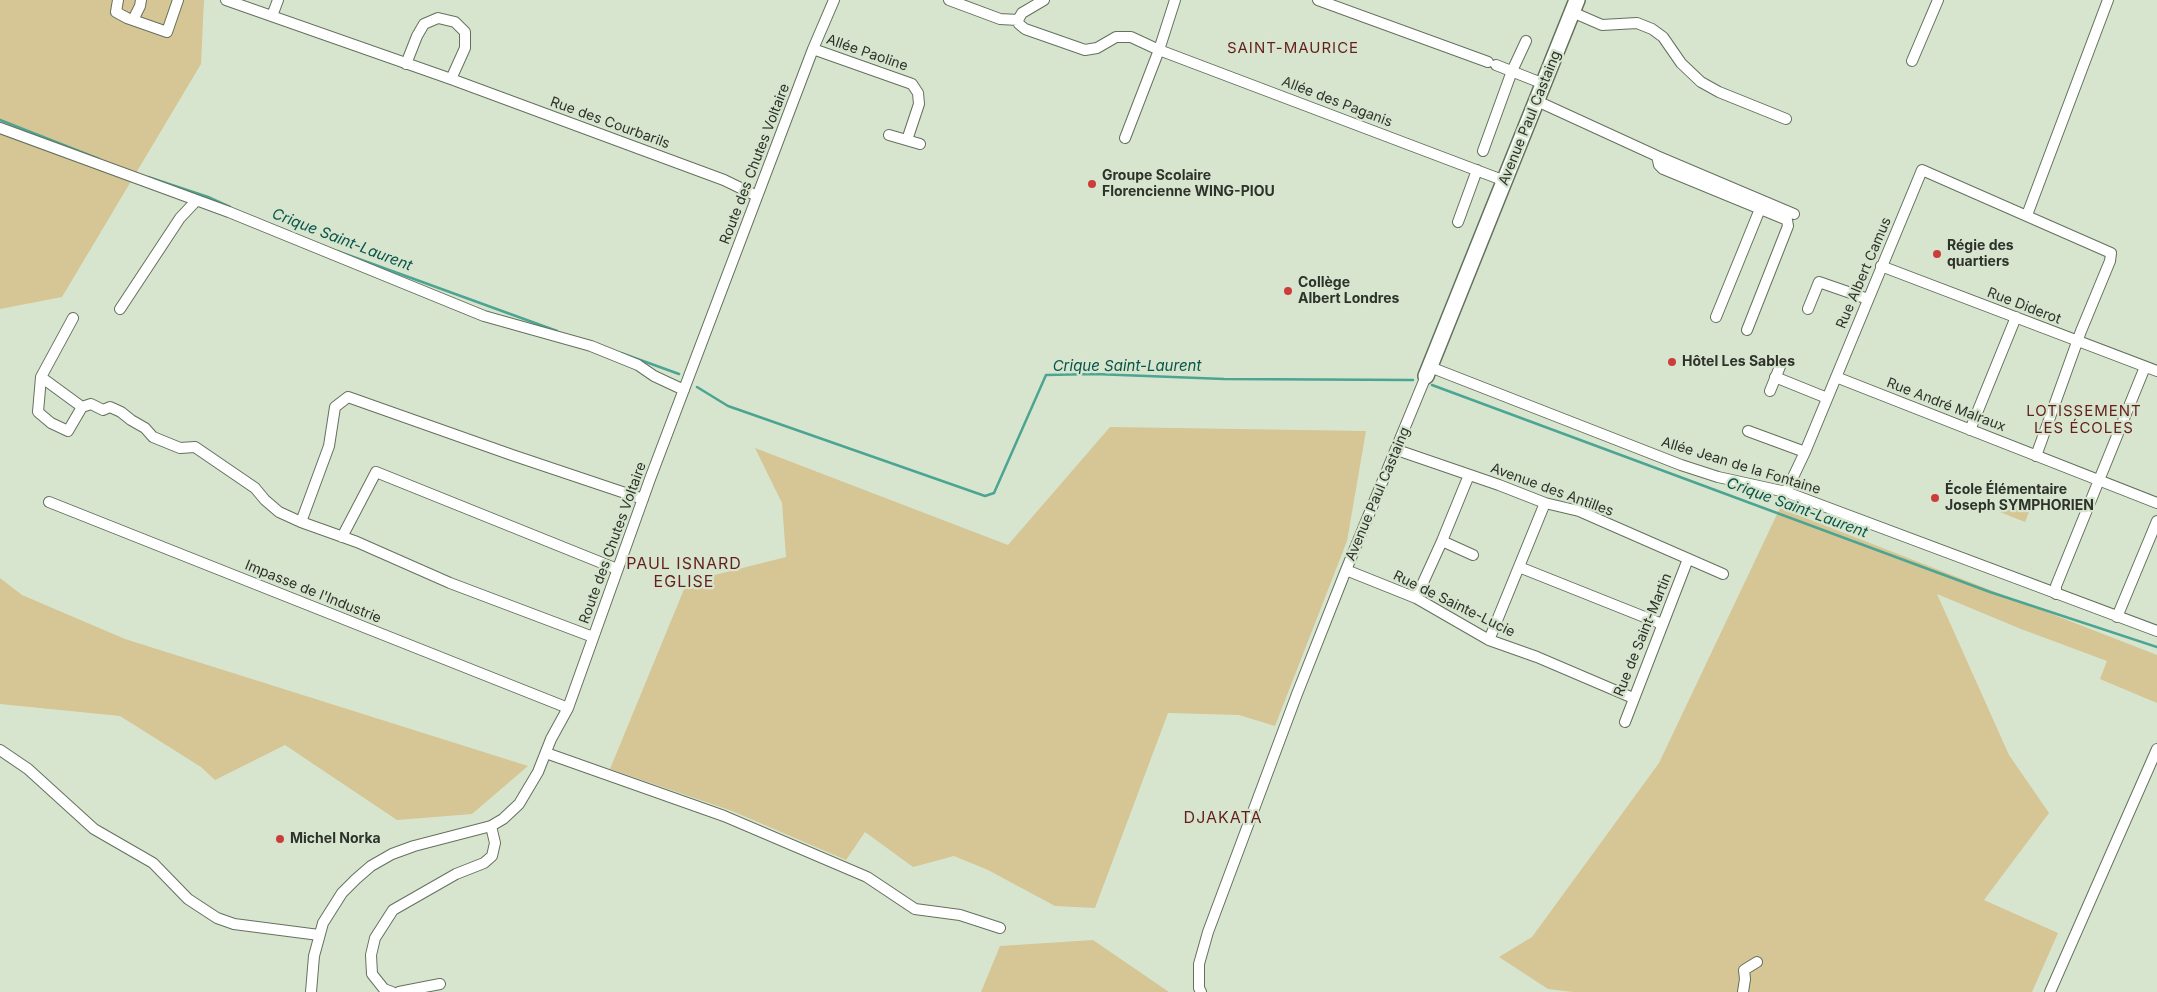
<!DOCTYPE html>
<html>
<head>
<meta charset="utf-8">
<style>
	body { margin:0 }
	canvas { display:block; background:#d7e5cf }
</style>
</head>
<body>
<canvas width="2157" height="992"></canvas>
<script>
const ctx = document.querySelector('canvas').getContext('2d');
ctx.lineJoin = 'round';
function paint(path, color) { ctx.fillStyle = color; ctx.fill(path, 'evenodd'); }
const shape = rows => new Path2D(rows.map(r => 'M' + r).join(''));
function trace(path, color, width, dash) { ctx.strokeStyle = color; ctx.lineWidth = width; ctx.lineCap = dash ? 'butt' : 'round'; ctx.setLineDash(dash || []); ctx.stroke(path); }
function drawText(font, color, halo, rows, align = 'center') {
  ctx.font = font + ' Inter,sans-serif'; ctx.lineWidth = 4.5; ctx.setLineDash([]); ctx.textBaseline = 'middle'; ctx.strokeStyle = halo; ctx.fillStyle = color; for (const [text, x, y, turn = 0] of rows) {
    ctx.save(); ctx.translate(x, y); ctx.rotate((+turn || 0) * Math.PI / 180); ctx.textAlign = isNaN(turn) ? turn : align; if (halo) ctx.strokeText(text, 0, 0); ctx.fillText(text, 0, 0); ctx.restore();
  }
}
const green = shape([
	[0,0,204,0,201,64,62,297,0,309],
	[1110,427,1366,431,1347,541,1275,726,1239,715,1168,713,1095,908,1055,906,988,870,954,856,913,867,865,832,846,860,732,811,610,769,687,582,786,557,782,503,755,448,1008,545],
	[2005,497,2031,507,2025,522,2000,512],
	[1780,508,2157,655,2157,703,2100,679,2107,661,2021,629,1937,594,2009,755,2049,813,1984,900,2058,933,2032,992,1573,992,1548,989,1499,957,1532,937,1659,763],
	[0,578,22,595,125,639,528,766,472,814,397,820,285,745,215,780,201,767,120,716,0,704],
	[1093,940,1169,992,981,992,1000,946]
]);
const stream = shape([
	[0,120,99,159],
	[148,177,208,197,230,207],
	[337,251,557,331],
	[621,353,679,374],
	[1432,385,1990,592,2157,647],
	[697,387,728,406,985,496,994,493,1046,375,1095,374,1224,379,1413,380]
]);
const street = shape([
	[118,0,116,12,127,18,167,32,178,0],
	[226,0,451,79,724,180,757,196],
	[949,0,1000,19,1018,20],
	[1318,0,1488,62],
	[1572,12,1602,25,1637,23,1652,29,1663,37,1681,63,1701,82,1719,92,1786,119],
	[272,16,278,0],
	[133,20,140,6,141,0],
	[1018,20,1019,24,1025,29,1085,50,1097,48,1116,37,1131,37,1159,50,1505,181],
	[1018,20,1022,13,1044,0],
	[813,49,912,84,918,93,919,104,907,140],
	[1912,61,1938,0],
	[406,64,417,36,424,24,438,18,455,22,465,32,465,48,451,79],
	[1496,65,1544,84],
	[1537,101,1657,156,1794,214],
	[0,128,229,212,484,316,591,346,638,365,654,376,684,390],
	[889,135,920,144],
	[1125,138,1159,50,1175,0],
	[1483,151,1512,71,1526,41],
	[1657,156,1659,165,1663,169,1787,220,1788,226,1747,330],
	[2027,215,2108,0],
	[1458,222,1477,170],
	[1881,266,2157,371],
	[120,309,180,218,195,202],
	[1808,309,1819,282,1868,299],
	[1716,317,1760,209],
	[73,318,41,377,38,412,51,423,68,431,82,407],
	[1430,367,1681,465,1718,477,1786,492,2157,631],
	[41,377,82,407,91,404,103,410,110,407,121,412,131,420,145,428,153,437,180,448,195,447,255,488,265,500,279,512,301,522,329,446,335,407,348,397,512,455,643,499],
	[1775,377,1827,398],
	[1836,377,2157,503],
	[1770,391,1781,364],
	[1970,430,2016,317],
	[1748,431,1805,452],
	[1397,450,1499,485,1545,503,1579,511,1723,574],
	[1786,492,1805,452,1922,170,2111,253,2110,261,2081,331,2036,456],
	[49,502,568,708],
	[301,522,357,542,450,583,593,637],
	[342,537,376,472,617,569],
	[1442,541,1473,555],
	[1519,567,1662,624],
	[1346,570,1416,598,1489,640,1537,657,1633,698],
	[2056,594,2056,586,2145,367],
	[1416,598,1442,541,1469,475],
	[2117,617,2157,521],
	[1489,640,1545,503],
	[1625,722,1688,559],
	[0,750,28,769,94,829,153,863,188,899,217,918,234,924,319,935],
	[546,753,724,816,867,877,915,909,960,915,1000,928],
	[311,992,314,956,323,923,342,893,356,879,371,866,392,854,414,846,491,826,503,819,519,804,538,772,551,739,568,708,650,479,813,49,834,0],
	[392,992,384,989,372,974,371,955,375,938,393,910,456,874,484,863,492,856,495,843,491,826],
	[399,992,440,984],
	[1201,992,1199,988,1199,964,1208,932,1297,694,1346,570,1426,376],
	[1743,992,1745,979,1744,970,1757,962],
	[2050,992,2157,749]
]);
const secondary = shape([
	[1426,376,1577,0]
]);
const markers = [
	[1092,184,5,"#cb3c3a"],
	[1937,254,5,"#cb3c3a"],
	[1288,291,5,"#cb3c3a"],
	[1672,362,5,"#cb3c3a"],
	[1935,498,5,"#cb3c3a"],
	[280,839,5,"#cb3c3a"]
];
const streetNames = [
	["Allée Paoline",867,53,19],
	["Allée des Paganis",1337,102,21],
	["Avenue Paul Castaing",1530,118,-68],
	["Rue des Courbarils",610,123,20],
	["Route des Chutes Voltaire",755,164,-69],
	["Rue Albert Camus",1864,273,-67],
	["Rue Diderot",2024,306,21],
	["Rue André Malraux",1946,405,21],
	["Allée Jean de la Fontaine",1741,466,17],
	["Avenue des Antilles",1552,490,20],
	["Avenue Paul Castaing",1378,494,-67],
	["Route des Chutes Voltaire",613,543,-70],
	["Impasse de l'Industrie",313,592,22],
	["Rue de Sainte-Lucie",1454,604,26],
	["Rue de Saint-Martin",1643,635,-68]
];
const poiNames = [
	["Groupe Scolaire",1102,176],
	["Florencienne WING-PIOU",1102,192],
	["Régie des",1947,246],
	["quartiers",1947,262],
	["Collège",1298,283],
	["Albert Londres",1298,299],
	["Hôtel Les Sables",1682,362],
	["École Élémentaire",1945,490],
	["Joseph SYMPHORIEN",1945,506],
	["Michel Norka",290,839]
];
const neighbourhoodNames = [
	["SAINT-MAURICE",1293,48],
	["LOTISSEMENT",2084,411],
	["LES ÉCOLES",2084,428]
];
const waterNames = [
	["Crique Saint-Laurent",342,240,21],
	["Crique Saint-Laurent",1127,366],
	["Crique Saint-Laurent",1797,508,20]
];
const quarterNames = [
	["PAUL ISNARD",684,564],
	["EGLISE",684,582],
	["DJAKATA",1223,818]
];
paint(green, '#d6c595');
trace(stream, '#4ca492', 2.5);
trace(street, '#64715d', 12);
trace(secondary, '#64715d', 18);
trace(street, '#fff', 10);
trace(secondary, '#fff', 15);
for (const [x, y, r, color] of markers) { const dot = new Path2D(); dot.arc(x, y, r, 0, 2 * Math.PI); ctx.fillStyle = color; ctx.fill(dot); trace(dot, '#d7e5cf', 2); }
drawText('14px', '#2d322a', '#d7e5cf', streetNames);
drawText('bold 14px', '#2d322a', '#d7e5cf', poiNames, 'left');
ctx.letterSpacing = '1px';
drawText('15px', '#641f1d', '#d7e5cf', neighbourhoodNames);
ctx.letterSpacing = '0px';
drawText('italic 15px', '#075548', '#d7e5cf', waterNames);
ctx.letterSpacing = '1px';
drawText('16px', '#641f1d', '#d7e5cf', quarterNames);
ctx.letterSpacing = '0px';
</script>
</body>
</html>
